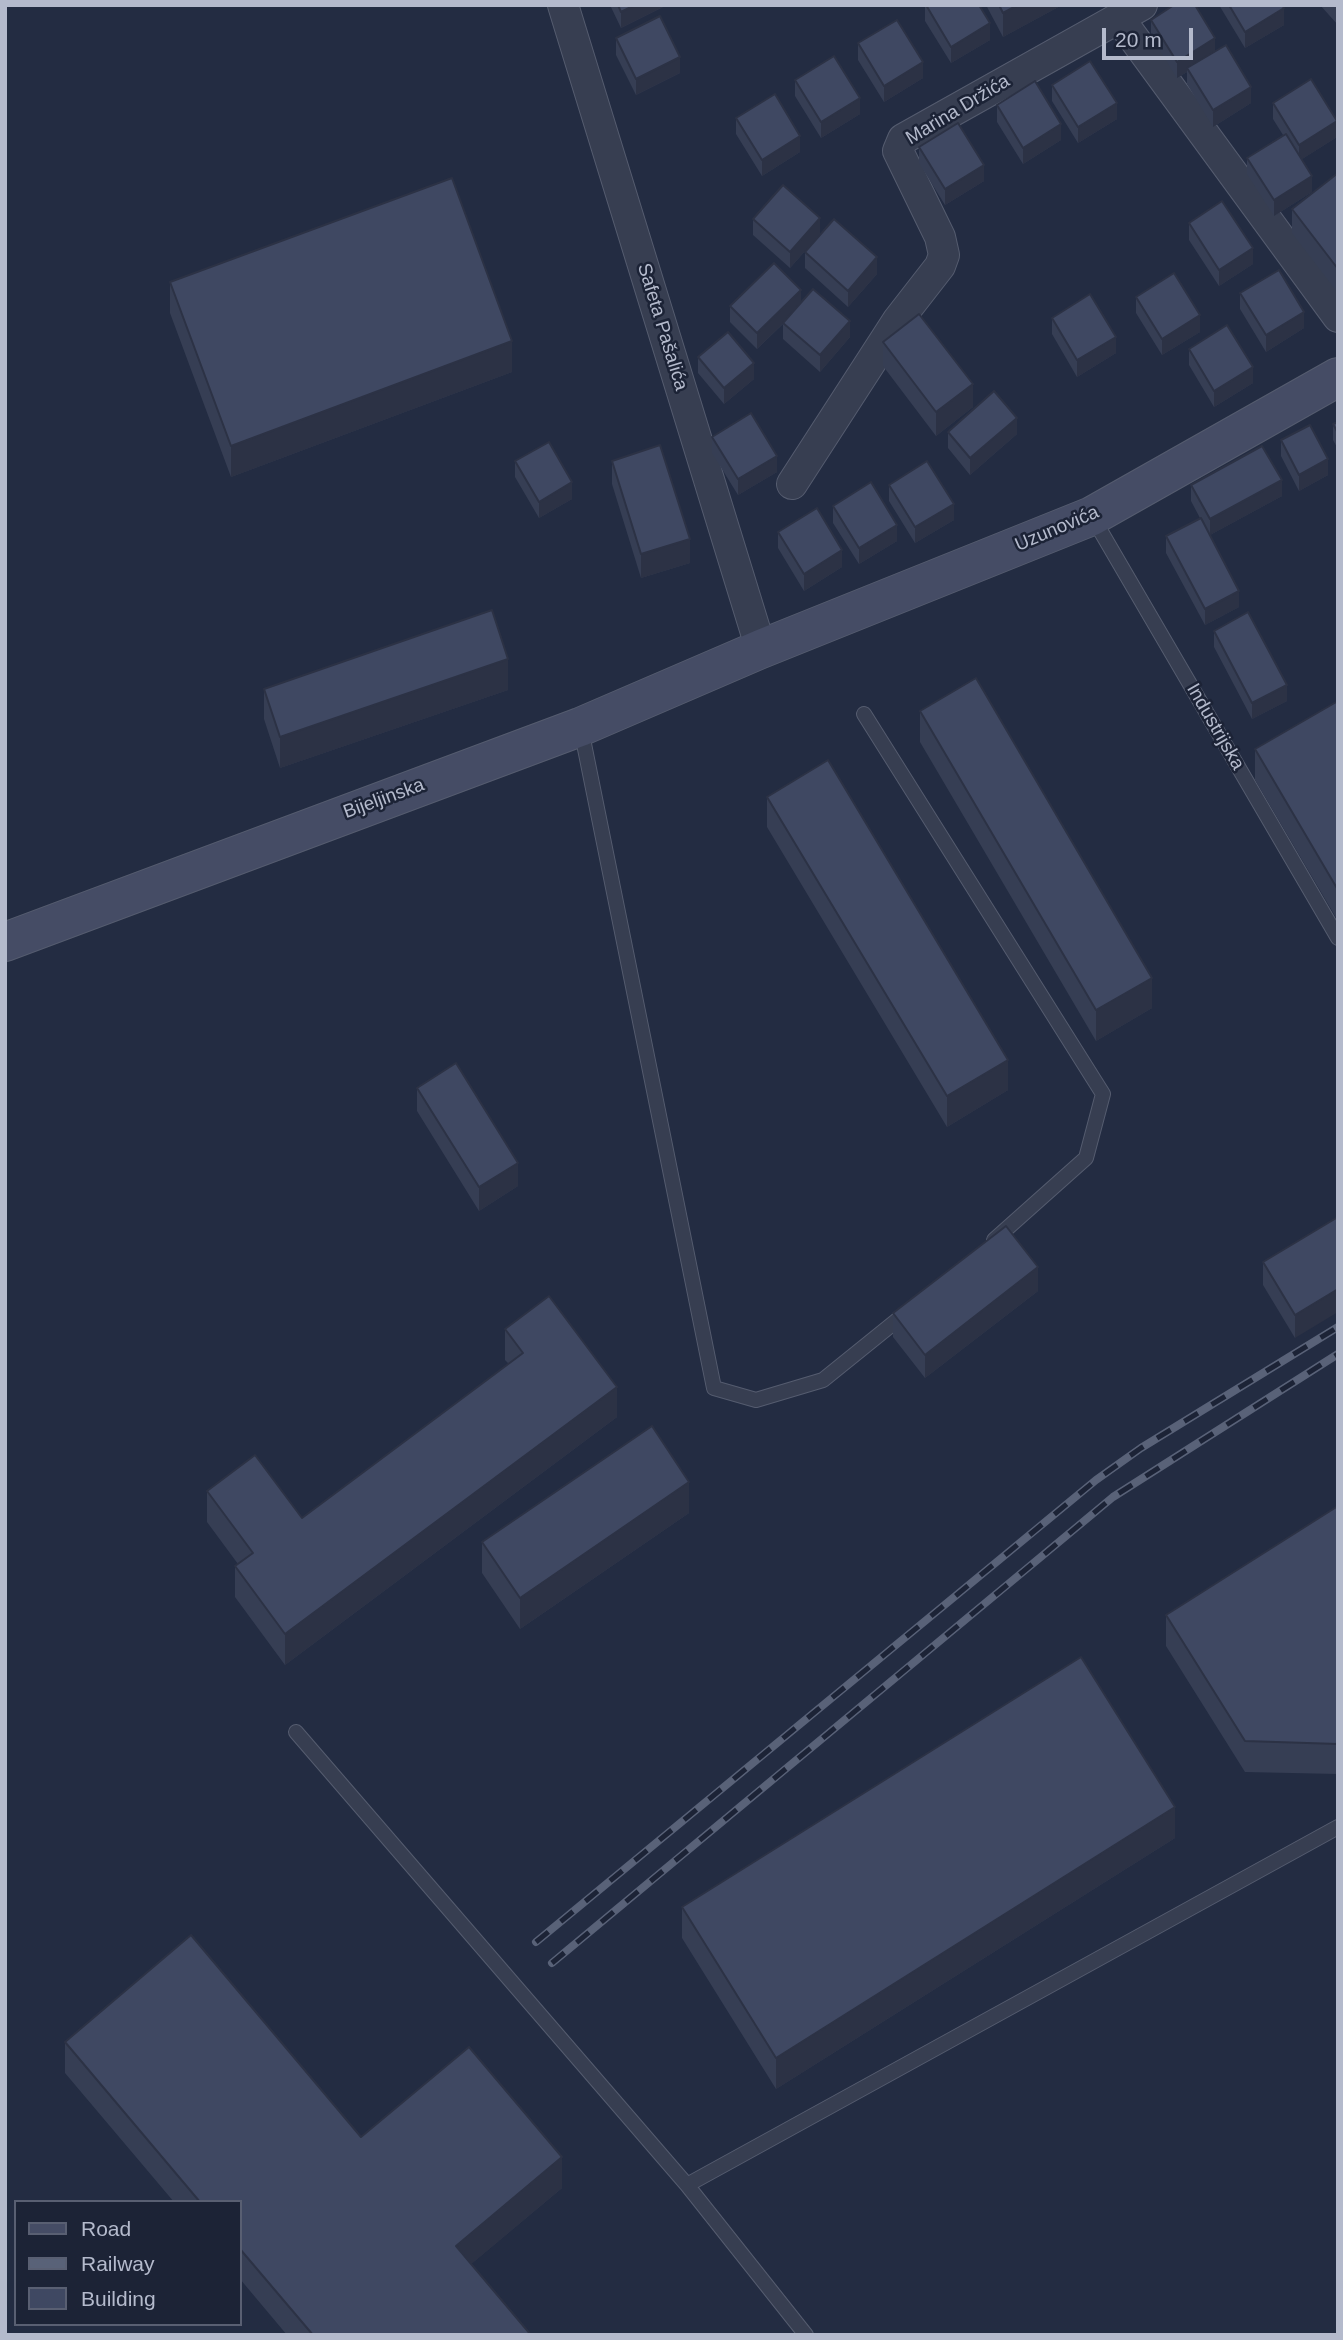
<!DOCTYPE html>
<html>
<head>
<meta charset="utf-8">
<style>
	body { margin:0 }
	#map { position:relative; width:1343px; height:2340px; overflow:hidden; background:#232c42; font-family:Arial,sans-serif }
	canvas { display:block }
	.frame { position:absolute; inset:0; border:7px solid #b4bacc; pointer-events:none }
	.legend { position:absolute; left:14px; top:2200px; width:228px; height:126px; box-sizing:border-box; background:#1c2336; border:2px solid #595f72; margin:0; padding:9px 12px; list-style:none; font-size:21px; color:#b4bacc }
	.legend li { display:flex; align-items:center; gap:14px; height:35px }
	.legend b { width:35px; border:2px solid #595f72 }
	.scale { position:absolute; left:1102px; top:28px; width:91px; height:32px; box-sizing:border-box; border:4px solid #b4bacc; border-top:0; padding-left:9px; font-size:21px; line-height:24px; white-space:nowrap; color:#b4bacc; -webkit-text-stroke:5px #1c2336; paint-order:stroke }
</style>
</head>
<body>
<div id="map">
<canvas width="1343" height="2340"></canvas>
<div class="frame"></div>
<ul class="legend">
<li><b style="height:9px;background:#454c65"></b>Road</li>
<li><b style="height:9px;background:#596278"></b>Railway</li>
<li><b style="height:19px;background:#3f4862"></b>Building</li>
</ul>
<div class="scale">20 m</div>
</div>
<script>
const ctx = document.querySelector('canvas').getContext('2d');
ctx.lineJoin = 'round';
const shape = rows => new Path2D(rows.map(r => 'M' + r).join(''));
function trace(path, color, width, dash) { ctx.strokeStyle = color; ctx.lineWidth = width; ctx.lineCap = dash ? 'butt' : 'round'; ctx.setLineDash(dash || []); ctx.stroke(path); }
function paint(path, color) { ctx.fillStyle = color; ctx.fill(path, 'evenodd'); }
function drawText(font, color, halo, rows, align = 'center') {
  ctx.font = font + ' Arial,sans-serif'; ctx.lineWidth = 5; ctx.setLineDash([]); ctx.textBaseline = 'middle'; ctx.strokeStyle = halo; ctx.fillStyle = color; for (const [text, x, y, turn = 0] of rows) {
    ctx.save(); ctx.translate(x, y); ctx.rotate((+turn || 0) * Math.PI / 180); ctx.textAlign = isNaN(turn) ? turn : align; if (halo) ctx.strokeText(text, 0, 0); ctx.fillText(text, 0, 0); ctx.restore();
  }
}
const lane = shape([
	[1093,518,1338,938],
	[864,714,1103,1094,1086,1158,994,1240],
	[581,729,714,1388,756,1400,823,1380,906,1313],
	[296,1732,687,2185,806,2335],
	[687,2185,1338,1827]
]);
const street = shape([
	[563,5,761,649],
	[1119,18,1338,317],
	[792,484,898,320,940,266,944,255,940,237,898,151,903,139,1142,5]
]);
const secondary = shape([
	[5,942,580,727,761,649,1092,516,1338,377]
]);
const rail = shape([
	[536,1942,1096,1480,1141,1448,1338,1327],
	[552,1963,1113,1497,1338,1354]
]);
const wall = shape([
	[610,5,665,5,665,6,621,28],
	[925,5,990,40,951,63,925,21],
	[986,5,1062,5,1003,37],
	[1219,5,1282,5,1284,25,1245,48],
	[1320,5,1338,5,1338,25],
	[1151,20,1215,51,1251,103,1213,127,1187,84,1187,72,1177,78,1151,36],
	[616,38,680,73,636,95,616,55],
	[858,43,923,78,884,102,858,60],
	[795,80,860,114,821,138,795,96],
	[1052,85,1117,119,1078,143,1052,101],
	[1273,103,1337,137,1302,159,1312,192,1274,216,1247,174,1247,158,1283,135,1273,119],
	[997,105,1061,140,1023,164,997,122],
	[736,118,800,152,762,176,736,134],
	[919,147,984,181,945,205,919,163],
	[1338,173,1338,293,1292,233,1292,209],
	[753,219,820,234,790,268,753,235],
	[1189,223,1253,264,1219,286,1189,240],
	[805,252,877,274,848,307,805,268],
	[170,282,512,372,231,477,170,313],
	[1240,293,1304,328,1266,352,1240,309],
	[1136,297,1200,332,1162,355,1136,313],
	[801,302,850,337,820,372,783,339,783,324,757,349,730,322,730,306],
	[1052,318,1116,353,1077,377,1052,334],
	[883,342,973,407,936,436,883,366],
	[1189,349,1253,383,1214,407,1189,365],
	[698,357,754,379,724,404,698,373],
	[1338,422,1338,449,1333,440,1333,424],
	[948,432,1017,434,970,475,948,448],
	[712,437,777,472,738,495,712,453],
	[1281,440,1328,475,1299,491,1281,456],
	[515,461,572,499,539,518,515,477],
	[612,461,690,563,641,578,612,484],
	[889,485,954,520,915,543,889,501],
	[1191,485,1282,496,1210,535,1239,607,1205,625,1166,553,1166,536,1200,518,1191,501],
	[833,506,897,541,859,564,833,523],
	[778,532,842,567,804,591,778,548],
	[1214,631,1287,701,1252,719,1214,647],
	[264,689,508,690,280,768,264,719],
	[1338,701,1338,921,1255,780,1255,749],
	[920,711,1152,1008,1096,1041,920,742],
	[767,797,1008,1090,947,1127,767,827],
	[417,1088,518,1186,479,1211,417,1111],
	[1338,1217,1295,1338,1263,1285,1263,1262],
	[1038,1291,925,1378,893,1337,893,1313],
	[505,1329,617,1417,285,1665,235,1597,235,1566,238,1564,207,1522,207,1491,302,1518,509,1364,505,1360],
	[1338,1506,1338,1774,1245,1772,1166,1646,1166,1615],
	[689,1513,520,1629,482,1573,482,1542],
	[1175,1838,776,2089,682,1938,682,1907],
	[65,2042,361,2137,562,2188,471,2264,531,2335,287,2335,240,2279,240,2202,174,2202,65,2073]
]);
const shadedWall = shape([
	[635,5,665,5,665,6,621,28,621,12],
	[1018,5,1062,5,1003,37,1003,13],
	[1284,8,1284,25,1245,48,1245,32],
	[990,23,990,40,951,63,951,47],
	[1215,38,1215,54,1187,68,1187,72,1177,78,1177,62],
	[680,57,680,73,636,95,636,79],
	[923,62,923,78,884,102,884,86],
	[1251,87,1251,103,1213,127,1213,110],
	[860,98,860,114,821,138,821,122],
	[1117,103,1117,119,1078,143,1078,127],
	[1337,121,1337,137,1299,161,1299,145],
	[1061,124,1061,140,1023,164,1023,148],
	[800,136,800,152,762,176,762,160],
	[984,165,984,181,945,205,945,189],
	[1312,176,1312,192,1274,216,1274,200],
	[820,218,820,234,790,268,790,252],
	[1253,248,1253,264,1219,286,1219,270],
	[877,257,877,274,848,307,848,291],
	[801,290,801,306,757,349,757,333],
	[1304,312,1304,328,1266,352,1266,335],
	[1200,315,1200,332,1162,355,1162,339],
	[850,321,850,337,820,372,820,355],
	[1116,337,1116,353,1077,377,1077,360],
	[512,341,512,372,231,477,231,446],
	[754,363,754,379,724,404,724,388],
	[1253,367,1253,383,1214,407,1214,391],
	[973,384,973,407,936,436,936,412],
	[1017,418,1017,434,970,475,970,458],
	[777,456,777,472,738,495,738,479],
	[1328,459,1328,475,1299,491,1299,475],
	[1282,480,1282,496,1210,535,1210,519],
	[572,482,572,499,539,518,539,502],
	[954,504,954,520,915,543,915,527],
	[897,525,897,541,859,564,859,548],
	[690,539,690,563,641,578,641,554],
	[842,550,842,567,804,591,804,574],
	[1239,591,1239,607,1205,625,1205,609],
	[508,659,508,690,280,768,280,737],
	[1287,685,1287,701,1252,719,1252,703],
	[1152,978,1152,1008,1096,1041,1096,1010],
	[1008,1060,1008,1090,947,1127,947,1096],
	[518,1163,518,1186,479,1211,479,1187],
	[1038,1267,1038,1291,925,1378,925,1355],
	[1338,1289,1338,1312,1295,1338,1295,1315],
	[617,1387,617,1417,285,1665,285,1634],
	[689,1482,689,1513,520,1629,520,1598],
	[1175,1807,1175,1838,776,2089,776,2058],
	[562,2157,562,2188,456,2277,456,2246]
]);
const building = shape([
	[618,5,635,5,621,12,618,5],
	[926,5,979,5,990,23,951,47,926,5],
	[999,5,1018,5,1003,13,999,5],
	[1174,5,1195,5,1215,38,1177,62,1151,20,1174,5],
	[1229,5,1282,5,1284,8,1245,32,1229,5],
	[660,16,680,57,636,79,616,38,660,16],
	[897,20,923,62,884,86,858,43,897,20],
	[1226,45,1251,87,1213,110,1187,68,1226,45],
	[834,56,860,98,821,122,795,80,834,56],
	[1090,61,1117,103,1078,127,1052,85,1090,61],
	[1311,79,1337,121,1299,145,1273,103,1311,79],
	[1035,81,1061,124,1023,148,997,105,1035,81],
	[775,94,800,136,762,160,736,118,775,94],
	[958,123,984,165,945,189,919,147,958,123],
	[1286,134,1312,176,1274,200,1247,158,1286,134],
	[1338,173,1338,269,1292,209,1338,173],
	[452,178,512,341,231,446,170,282,452,178],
	[783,185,820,218,790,252,753,219,783,185],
	[1222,201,1253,248,1219,270,1189,223,1222,201],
	[834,219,877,257,848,291,805,252,834,219],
	[774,263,801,290,757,333,730,306,774,263],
	[1279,270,1304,312,1266,335,1240,293,1279,270],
	[1174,273,1200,315,1162,339,1136,297,1174,273],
	[813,289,850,321,820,355,783,323,813,289],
	[1090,294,1116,337,1077,360,1052,318,1090,294],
	[919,314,973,384,936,412,883,342,919,314],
	[1227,325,1253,367,1214,391,1189,349,1227,325],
	[728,332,754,363,724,388,698,357,728,332],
	[994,391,1017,418,970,458,948,432,994,391],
	[751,413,777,456,738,479,712,437,751,413],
	[1338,422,1338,433,1333,424,1338,422],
	[1310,425,1328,459,1299,475,1281,440,1310,425],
	[549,442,572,482,539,502,515,461,549,442],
	[660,445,690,539,641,554,612,461,660,445],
	[1262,446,1282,480,1210,519,1191,485,1262,446],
	[927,461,954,504,915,527,889,485,927,461],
	[871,482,897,525,859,548,833,506,871,482],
	[817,508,842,550,804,574,778,532,817,508],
	[1201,518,1239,591,1205,609,1166,536,1201,518],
	[492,610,508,659,280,737,264,689,492,610],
	[1248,612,1287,685,1252,703,1214,631,1248,612],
	[976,678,1152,978,1096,1010,920,711,976,678],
	[1338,701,1338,890,1255,749,1338,701],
	[828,760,1008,1060,947,1096,767,797,828,760],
	[456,1063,518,1163,479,1187,417,1088,456,1063],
	[1338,1217,1338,1289,1295,1315,1263,1262,1338,1217],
	[1006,1226,1038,1267,925,1355,893,1313,1006,1226],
	[549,1296,617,1387,285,1634,235,1566,253,1553,207,1491,255,1455,302,1518,523,1353,505,1329,549,1296],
	[652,1426,689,1482,520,1598,482,1542,652,1426],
	[1338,1506,1338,1744,1245,1741,1166,1615,1338,1506],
	[1081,1657,1175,1807,776,2058,682,1907,1081,1657],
	[191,1935,361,2137,469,2047,562,2157,456,2246,531,2335,313,2335,240,2249,240,2202,200,2202,65,2042,191,1935]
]);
const streetNames = [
	["Marina Držića",958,110,-31],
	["Safeta Pašalića",662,327,73],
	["Uzunovića",1057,529,-23],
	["Industrijska",1215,727,60],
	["Bijeljinska",384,799,-20]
];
trace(lane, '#555c6f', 16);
trace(street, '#555c6f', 32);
trace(secondary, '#555c6f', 40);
trace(lane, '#373e51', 14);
trace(street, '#373e51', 30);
trace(secondary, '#454c65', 38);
trace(rail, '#596278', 8);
trace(rail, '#1c2336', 5, [16]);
paint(wall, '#363e54');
paint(shadedWall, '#2c3245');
paint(building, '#3f4862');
trace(building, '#2c3245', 2);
drawText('19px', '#b4bacc', '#1c2336', streetNames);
</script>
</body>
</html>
